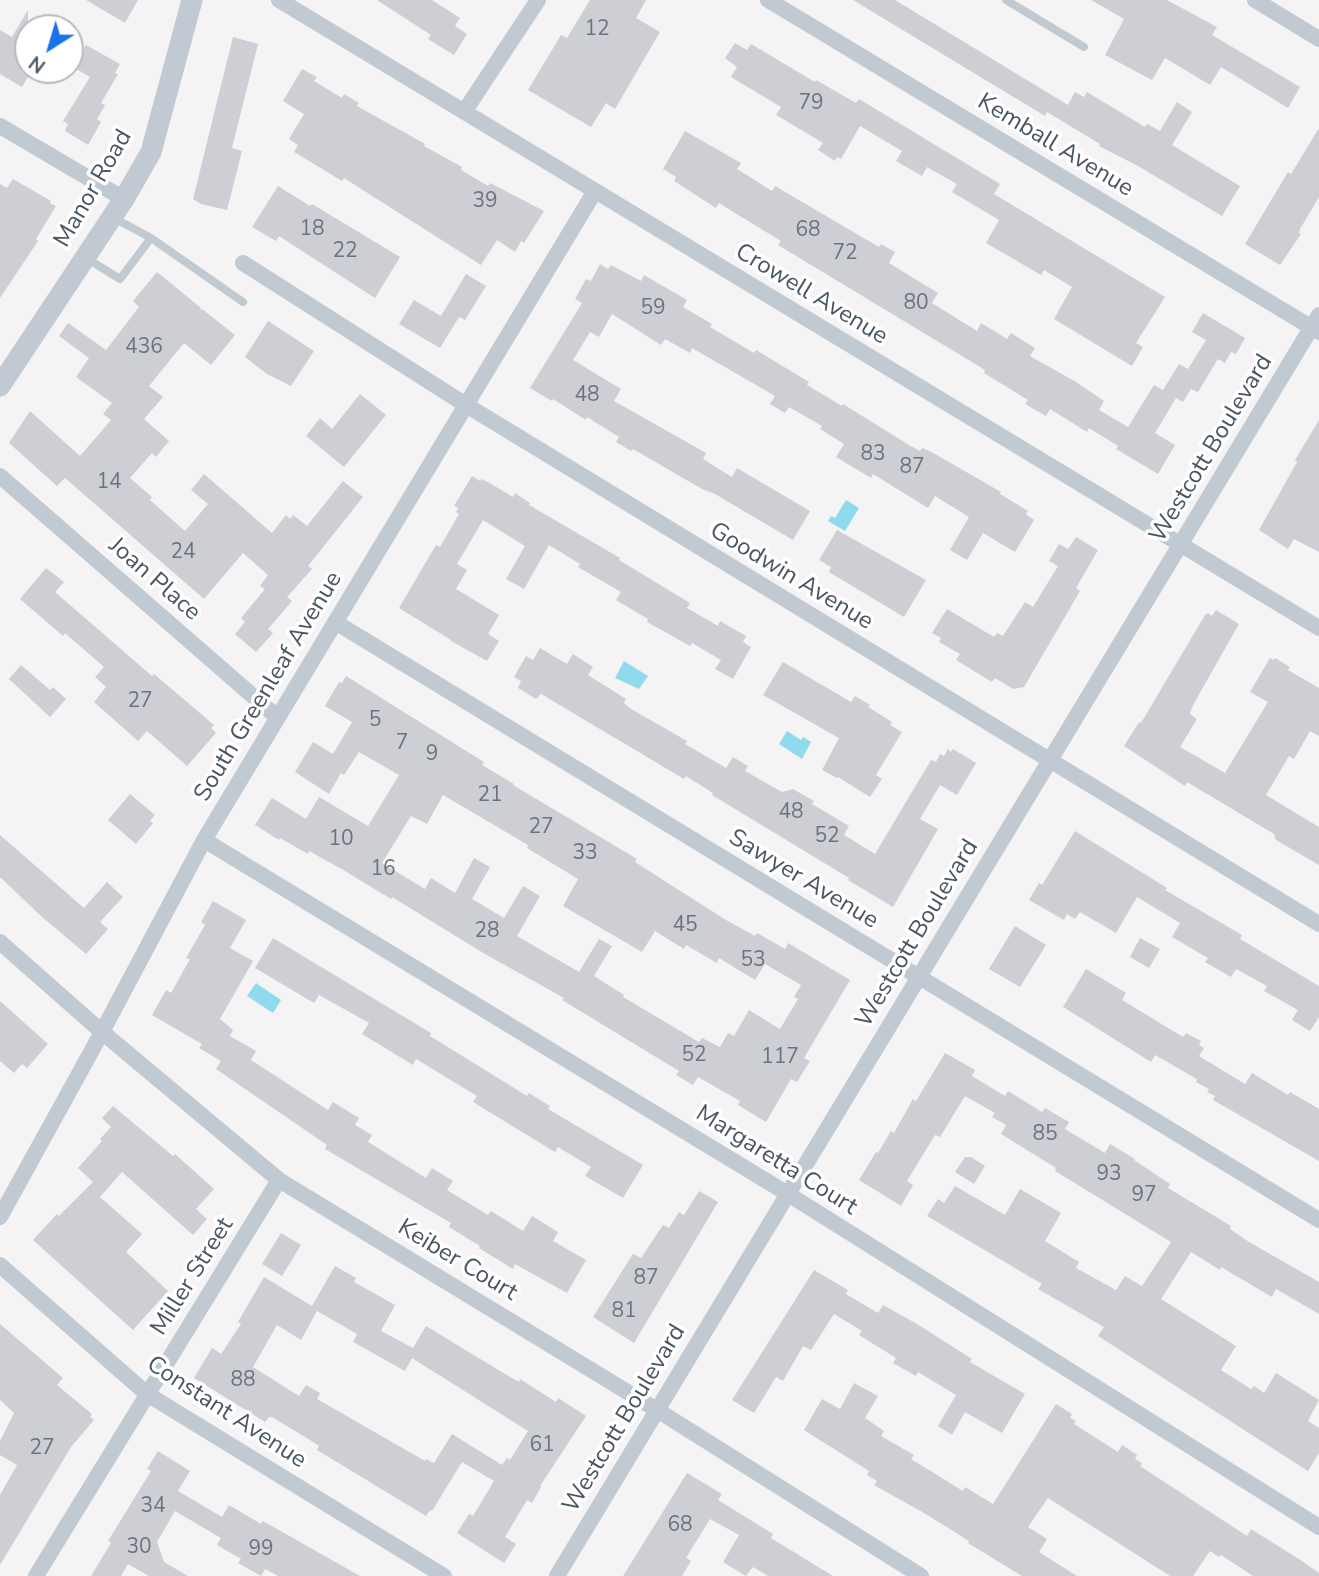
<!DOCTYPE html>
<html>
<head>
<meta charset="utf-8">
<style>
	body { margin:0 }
	#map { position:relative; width:1319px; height:1576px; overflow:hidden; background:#f5f3f3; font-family:"Nunito Sans",sans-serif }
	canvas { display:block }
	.north { position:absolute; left:14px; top:14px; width:70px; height:70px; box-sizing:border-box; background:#fff; border:2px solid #b7bbc0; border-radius:50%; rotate:217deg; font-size:19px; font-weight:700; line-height:28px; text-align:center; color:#4a5661 }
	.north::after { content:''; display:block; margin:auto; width:24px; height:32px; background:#1a73e8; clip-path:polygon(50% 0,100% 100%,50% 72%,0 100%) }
</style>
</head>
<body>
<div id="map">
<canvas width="1319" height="1576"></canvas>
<div class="north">N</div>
</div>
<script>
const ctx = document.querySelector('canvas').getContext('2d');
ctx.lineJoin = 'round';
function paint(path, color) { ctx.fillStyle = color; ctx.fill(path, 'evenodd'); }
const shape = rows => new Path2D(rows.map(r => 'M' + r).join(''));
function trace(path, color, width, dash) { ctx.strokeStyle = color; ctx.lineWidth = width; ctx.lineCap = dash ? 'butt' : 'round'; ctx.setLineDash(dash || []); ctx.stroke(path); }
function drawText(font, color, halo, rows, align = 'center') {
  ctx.font = font + ' "Nunito Sans",sans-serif'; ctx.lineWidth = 7; ctx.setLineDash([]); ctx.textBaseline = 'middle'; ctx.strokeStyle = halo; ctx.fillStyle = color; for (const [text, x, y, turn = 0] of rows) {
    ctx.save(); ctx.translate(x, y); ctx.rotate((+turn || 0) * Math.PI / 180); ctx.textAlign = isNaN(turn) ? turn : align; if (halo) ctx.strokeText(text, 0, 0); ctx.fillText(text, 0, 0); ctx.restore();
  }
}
const water = shape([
	[846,500,859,508,845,531,828,521,831,516,835,518],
	[624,661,648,676,639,689,615,678],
	[787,731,801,740,803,737,811,742,802,759,779,744],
	[256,983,281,1000,273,1013,247,996]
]);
const building = shape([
	[86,0,138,0,125,23],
	[377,0,432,0,460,18,455,26,467,34,454,55,428,39,431,35],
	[590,0,646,0,636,18,660,32,615,109,606,103,591,127,528,90,561,35,567,38],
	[853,0,895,0,1068,105,1075,92,1084,97,1087,92,1145,127,1147,124,1160,131,1177,102,1192,112,1172,145,1240,186,1222,216,1138,166,1099,146,1100,144,1047,112,1045,116],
	[1091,0,1167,0,1217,27,1212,35,1300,87,1288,108,1221,67,1210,85,1165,58,1152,80,1105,55,1124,19],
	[28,10,28,77,22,87,0,74,0,30,12,37],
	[233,37,258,44,232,148,242,151,227,210,201,204,193,199],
	[735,43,747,50,751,44,815,82,816,80,856,103,859,99,1000,184,994,194,1165,297,1136,343,1143,347,1132,366,1054,319,1072,287,1044,270,1041,275,986,243,999,220,952,192,957,184,955,183,927,167,922,176,896,161,902,151,860,126,841,159,837,157,835,161,818,150,823,143,776,115,781,107,731,77,737,67,725,58],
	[86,45,120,64,115,73,118,74,101,103,105,105,97,119,101,122,88,145,65,131,68,124,63,121,90,77,73,67],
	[302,69,317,77,314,81,342,98,344,94,359,103,357,106,425,144,424,146,462,167,461,170,488,186,490,183,544,211,524,243,521,241,515,252,497,240,481,265,344,178,342,181,294,152,298,145,289,139,304,114,283,101],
	[1319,128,1319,197,1300,229,1299,233,1301,234,1280,265,1245,244,1288,172,1291,174],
	[685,131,741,163,737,169,772,191,775,186,879,247,881,244,895,252,889,263,938,293,932,303,977,331,981,323,1007,339,1011,333,1035,348,1030,356,1076,382,1104,401,1099,410,1128,427,1154,385,1163,390,1179,364,1188,369,1206,340,1192,332,1203,313,1245,338,1236,354,1231,352,1225,363,1218,359,1198,392,1191,389,1183,402,1176,398,1155,433,1175,445,1158,474,1116,449,1118,446,1089,428,1087,432,1050,409,1046,416,1025,404,1028,400,984,373,985,370,778,245,781,241,735,213,719,203,716,208,674,181,676,177,663,169],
	[13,179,51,201,50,203,56,206,36,239,38,241,0,298,0,184,7,188],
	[278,186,310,206,312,204,400,257,375,298,279,236,276,241,252,227],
	[600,264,608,269,611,265,641,281,644,275,687,300,683,307,712,324,710,327,754,353,756,350,809,382,807,385,842,406,843,404,909,445,920,451,922,448,928,450,1001,492,1000,494,1028,511,1026,514,1034,520,1015,552,983,533,967,560,950,550,969,517,935,496,928,508,873,474,871,478,836,457,844,444,820,429,822,426,789,407,785,413,770,404,775,396,692,348,690,353,665,339,661,345,612,314,599,337,590,332,573,360,621,389,614,401,706,453,703,459,732,477,737,468,810,511,793,540,715,494,702,489,633,449,631,451,616,442,619,437,587,417,586,420,553,399,552,401,530,388,582,303,575,299,586,279,591,281],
	[157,272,201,308,200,311,202,309,235,335,211,365,184,343,149,386,163,397,144,419,169,441,156,457,152,453,130,478,152,497,150,500,185,531,208,504,191,490,204,474,272,533,286,515,290,519,293,515,307,526,343,481,363,497,308,566,312,569,287,597,292,601,268,629,273,633,256,652,235,634,245,622,241,618,265,589,260,586,268,575,243,553,204,599,65,478,57,486,9,443,30,411,80,456,111,420,103,414,112,403,76,377,89,358,59,336,68,323,106,350,139,307,133,301],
	[466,274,486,286,465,320,459,317,440,348,399,324,414,300,441,316],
	[268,321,314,351,291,386,267,374,245,357],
	[360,394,386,415,344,467,306,436,320,418,332,429],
	[1319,420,1319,552,1294,539,1288,549,1259,530,1297,462,1295,460],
	[472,476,480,481,481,479,488,482,513,497,515,493,530,503,529,505,620,558,619,560,690,603,687,608,718,626,720,621,746,636,743,642,751,647,733,679,715,669,721,660,692,643,690,646,647,622,648,619,616,600,621,592,578,567,580,564,549,545,524,589,506,579,525,546,483,520,457,564,467,570,456,589,499,615,488,634,499,641,487,661,451,641,451,640,399,608,436,545,440,547,459,514,456,512,458,508,454,506],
	[837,530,926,580,904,617,829,572,831,567,819,560],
	[1076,537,1098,550,1076,588,1080,591,1024,687,1013,689,995,678,992,682,956,660,960,654,939,642,941,638,932,633,947,609,994,637,997,633,1003,636,1025,602,1033,607,1058,566,1049,561,1059,544,1068,549],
	[46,568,64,582,55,592,152,676,154,674,214,725,211,728,216,733,187,766,147,731,138,741,94,702,106,687,95,677,104,667,65,633,63,636,20,599],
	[1216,610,1239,624,1193,705,1190,714,1197,719,1180,747,1225,773,1268,702,1250,692,1270,658,1273,660,1275,658,1290,667,1288,670,1319,688,1319,736,1310,731,1294,759,1289,756,1266,795,1319,827,1319,865,1276,840,1274,834,1187,782,1185,786,1124,746,1139,722,1141,723,1205,615,1208,613,1212,616],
	[540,648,567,664,573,654,593,667,588,675,626,699,624,703,631,709,687,741,685,744,726,768,733,757,748,766,745,771,782,792,793,789,814,801,812,804,849,826,844,835,875,854,931,760,936,762,940,754,944,756,948,749,951,752,953,749,976,763,957,795,940,785,920,819,938,829,893,907,848,880,849,878,712,795,713,793,686,776,684,779,541,694,536,699,518,688,521,681,514,677,526,656,533,660],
	[783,662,851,702,855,696,870,705,868,707,892,722,890,725,902,732,876,775,882,779,870,797,838,777,837,778,822,770,839,738,763,695],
	[21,665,50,690,53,687,66,699,50,717,9,679],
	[346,676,484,762,482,765,514,784,513,785,637,859,635,862,726,920,755,936,757,933,785,949,788,943,850,980,804,1058,810,1061,797,1082,791,1079,766,1122,738,1105,740,1101,698,1077,693,1085,676,1075,679,1071,562,1000,564,998,485,954,392,897,391,899,345,871,309,851,308,854,280,838,279,840,255,825,272,798,306,819,319,797,368,826,399,775,359,752,344,775,341,773,329,794,295,772,313,742,333,754,352,722,325,706,339,682,342,683],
	[443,795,528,845,527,848,578,879,563,906,642,952,655,931,684,949,686,945,717,963,719,958,755,980,765,964,801,985,794,997,798,999,780,1029,749,1010,734,1036,728,1033,720,1047,702,1038,699,1042,623,997,624,995,594,976,612,946,599,939,579,972,517,936,540,896,523,886,504,918,472,899,490,867,474,858,455,893,431,878,425,889,382,863,411,816,427,824],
	[130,794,155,815,150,821,153,823,136,844,108,820],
	[1075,831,1167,888,1165,890,1242,935,1240,939,1319,986,1319,1017,1310,1031,1292,1020,1298,1010,1264,991,1267,986,1236,969,1231,977,1205,962,1208,958,1172,937,1180,923,1137,897,1116,933,1080,912,1075,919,1067,914,1064,920,1029,900,1039,883,1042,885],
	[0,835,84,908,107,882,123,897,100,922,108,929,86,954,42,917,0,877],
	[213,901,246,920,230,948,253,961,220,1019,233,1030,230,1036,256,1051,251,1060,328,1110,333,1102,359,1118,355,1125,372,1135,368,1142,426,1178,432,1168,453,1181,447,1190,488,1215,491,1211,523,1231,532,1216,558,1232,553,1241,586,1260,567,1293,515,1264,513,1269,479,1248,480,1246,449,1227,451,1223,325,1149,327,1145,216,1069,221,1061,199,1048,202,1044,152,1015,166,990,171,993,190,959,186,958,205,925,201,922],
	[1015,926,1046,945,1020,987,989,969],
	[273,938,431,1033,430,1036,527,1096,529,1093,550,1106,548,1109,643,1165,623,1198,585,1176,591,1167,558,1147,555,1152,473,1102,477,1096,416,1059,413,1065,362,1034,369,1023,319,995,314,1003,255,968],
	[1140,938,1160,949,1149,968,1130,957],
	[1086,969,1126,993,1122,1000,1183,1037,1186,1033,1201,1041,1199,1045,1204,1048,1199,1056,1245,1084,1252,1073,1288,1095,1290,1092,1319,1109,1319,1161,1213,1100,1215,1096,1207,1092,1209,1089,1196,1082,1197,1079,1155,1055,1151,1062,1063,1007],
	[0,1001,48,1044,27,1068,22,1064,14,1073,0,1061],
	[945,1053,975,1070,972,1076,1005,1096,1008,1091,1042,1112,1045,1108,1069,1122,1065,1129,1105,1153,1110,1144,1135,1159,1134,1160,1170,1184,1168,1188,1231,1226,1230,1229,1249,1242,1319,1282,1319,1314,1276,1289,1272,1297,1221,1267,1220,1270,1191,1252,1161,1299,1236,1346,1221,1370,1251,1389,1254,1386,1264,1393,1276,1373,1319,1400,1308,1421,1319,1428,1319,1453,1308,1471,1098,1336,1104,1327,1038,1289,1042,1284,927,1216,938,1199,944,1203,955,1186,1005,1215,1020,1189,1061,1213,1045,1241,1079,1262,1076,1268,1116,1290,1125,1276,1142,1286,1171,1242,1055,1171,1056,1168,1001,1134,1006,1125,992,1117,995,1113,965,1096,940,1137,935,1135,907,1181,913,1185,901,1206,859,1180,876,1152,878,1153,891,1131,894,1133,913,1099,916,1101],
	[113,1106,173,1156,175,1154,214,1189,196,1209,207,1219,193,1235,122,1172,100,1197,142,1234,126,1252,168,1291,133,1330,33,1240,57,1214,59,1216,93,1182,78,1168,102,1141,100,1139,111,1127,102,1118],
	[965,1157,971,1157,985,1166,974,1184,955,1172],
	[699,1191,718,1202,634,1343,593,1317,633,1254,641,1258,663,1225,669,1228,679,1212,684,1215],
	[281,1233,301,1245,282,1276,262,1264],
	[335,1266,356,1278,354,1282,395,1305,381,1331,413,1348,426,1326,505,1374,519,1382,520,1379,556,1402,558,1398,586,1416,540,1486,541,1487,532,1503,527,1500,505,1537,516,1544,504,1563,457,1533,469,1514,473,1516,494,1481,462,1462,432,1511,430,1510,426,1516,317,1450,319,1446,310,1440,272,1417,269,1417,265,1422,194,1378,212,1348,221,1354,241,1324,238,1322,264,1277,312,1306],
	[317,1311,357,1334,353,1342,405,1371,412,1358,528,1431,510,1460,507,1458,502,1465,452,1434,434,1463,426,1459,425,1461,317,1399,320,1393,306,1385,299,1396,253,1367,277,1325,301,1340],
	[814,1270,848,1290,846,1294,878,1313,883,1305,917,1324,972,1359,970,1362,1025,1394,1002,1433,965,1412,952,1435,938,1426,956,1395,918,1372,916,1376,893,1363,896,1358,859,1335,862,1331,834,1314,811,1350,803,1346,783,1381,776,1377,754,1413,732,1400],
	[0,1324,63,1378,57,1385,92,1414,90,1417,94,1420,71,1447,0,1565,0,1495,17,1465,0,1455,0,1441,14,1413,0,1400],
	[854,1383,878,1396,865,1418,884,1431,881,1436,914,1455,911,1459,963,1491,965,1487,993,1504,1056,1404,1072,1414,1070,1418,1076,1421,1074,1424,1118,1452,1122,1445,1137,1455,1135,1459,1142,1463,1140,1466,1247,1536,1251,1529,1302,1561,1319,1573,1319,1576,1253,1576,1221,1555,1219,1557,1210,1551,1193,1576,1170,1576,1048,1498,1028,1527,1047,1539,1039,1552,1077,1576,1022,1576,968,1543,969,1541,924,1513,874,1485,877,1481,867,1475,869,1471,804,1430,822,1399,840,1409],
	[158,1451,190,1471,178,1491,222,1517,229,1505,261,1524,263,1521,360,1576,278,1576,265,1569,261,1576,238,1563,241,1559,217,1545,221,1538,175,1511,157,1542,164,1562,188,1576,149,1576,128,1564,121,1576,91,1576,111,1543,108,1541,151,1471,147,1469],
	[687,1473,722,1494,718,1500,773,1534,771,1538,833,1576,768,1576,753,1567,746,1576,723,1562,739,1535,710,1519,686,1558,691,1561,682,1576,623,1576]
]);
const service = shape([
	[1006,0,1084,47],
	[114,218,151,238,243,302],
	[86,258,120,279,151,238]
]);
const minor = shape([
	[279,0,1319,628],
	[768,0,1319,332],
	[1255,0,1319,39],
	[464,112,538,0],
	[0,126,124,199],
	[243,263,466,405,1319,924],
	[0,476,277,717],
	[335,622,1319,1220],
	[204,840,788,1194,1319,1527],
	[0,942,102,1032,279,1180,657,1410,921,1576],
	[0,1217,102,1032,204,840,595,191],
	[0,1265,147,1394,444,1576],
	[36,1576,279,1180],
	[557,1576,1319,315]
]);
const tertiary = shape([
	[0,386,124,199,151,152,192,0]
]);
const numberNames = [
	["12",597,30],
	["79",811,104],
	["39",485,202],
	["18",312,230],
	["68",808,231],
	["22",345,252],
	["72",845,254],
	["80",916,304],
	["59",653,309],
	["436",144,348],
	["48",587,396],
	["83",873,455],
	["87",912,468],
	["14",109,483],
	["24",183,553],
	["27",140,702],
	["5",375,721],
	["7",402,744],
	["9",432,755],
	["21",490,796],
	["48",791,813],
	["27",541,828],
	["52",827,837],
	["10",341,840],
	["33",585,854],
	["16",383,870],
	["45",685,926],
	["28",487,932],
	["53",753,961],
	["52",694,1056],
	["117",780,1058],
	["85",1045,1135],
	["93",1109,1175],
	["97",1144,1196],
	["87",646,1279],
	["81",624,1312],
	["88",243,1381],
	["61",542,1446],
	["27",42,1449],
	["34",153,1507],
	["68",680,1526],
	["30",139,1548],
	["99",261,1550]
];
const streetNames = [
	["Kemball Avenue",1055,146,31],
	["Manor Road",94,189,-60],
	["Crowell Avenue",811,295,31],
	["Westcott Boulevard",1212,449,-59],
	["Goodwin Avenue",791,577,31],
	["Joan Place",154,580,41],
	["South Greenleaf Avenue",269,687,-59],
	["Sawyer Avenue",803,880,31],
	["Westcott Boulevard",918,934,-59],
	["Margaretta Court",776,1161,32],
	["Keiber Court",457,1261,31],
	["Miller Street",193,1277,-58],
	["Constant Avenue",226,1413,33],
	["Westcott Boulevard",625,1419,-59]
];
paint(water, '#90daee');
paint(building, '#cdcfd5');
trace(service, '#c1cad2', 8);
trace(minor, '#c1cad2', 16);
trace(tertiary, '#c1cad2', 21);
drawText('21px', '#6b747e', null, numberNames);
drawText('24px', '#4a5661', '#fff', streetNames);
</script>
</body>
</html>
